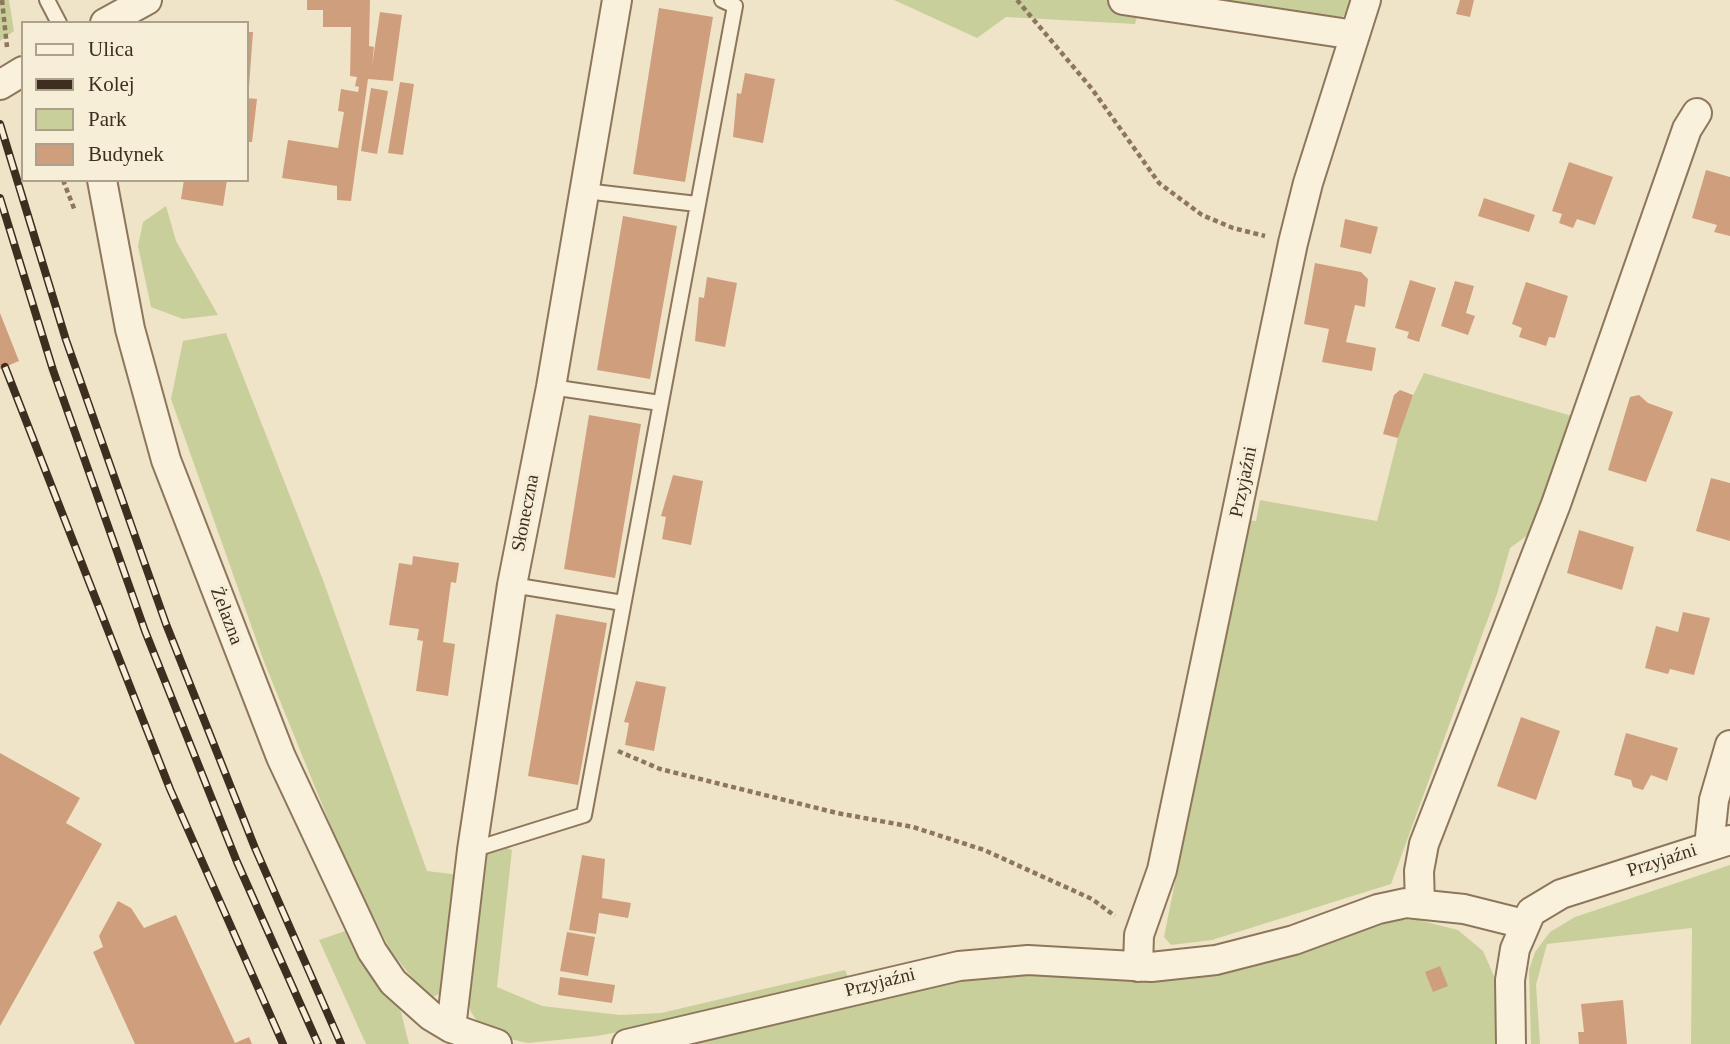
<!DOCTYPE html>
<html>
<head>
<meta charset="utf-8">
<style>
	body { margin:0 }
	#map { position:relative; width:1730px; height:1044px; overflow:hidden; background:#f0e4c8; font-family:"Times New Roman",serif }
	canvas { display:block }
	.legend { position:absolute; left:21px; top:21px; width:228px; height:161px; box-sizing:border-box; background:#f7eed8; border:2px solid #ada18e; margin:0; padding:9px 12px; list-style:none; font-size:21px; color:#3d2e20 }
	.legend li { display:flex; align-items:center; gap:14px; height:35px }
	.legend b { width:35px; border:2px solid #ada18e }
</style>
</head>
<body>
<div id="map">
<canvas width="1730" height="1044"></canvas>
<ul class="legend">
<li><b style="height:9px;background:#faf1dc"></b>Ulica</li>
<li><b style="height:9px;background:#3d2e20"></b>Kolej</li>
<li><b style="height:19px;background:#c9cf9b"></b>Park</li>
<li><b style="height:19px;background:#cf9f7d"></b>Budynek</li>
</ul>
</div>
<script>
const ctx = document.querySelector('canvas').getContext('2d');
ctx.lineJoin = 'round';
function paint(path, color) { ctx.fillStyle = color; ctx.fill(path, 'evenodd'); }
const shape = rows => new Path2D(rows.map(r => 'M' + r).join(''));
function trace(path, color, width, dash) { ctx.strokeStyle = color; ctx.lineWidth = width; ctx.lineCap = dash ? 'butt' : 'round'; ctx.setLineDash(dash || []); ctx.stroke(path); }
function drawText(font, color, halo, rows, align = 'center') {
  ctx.font = font + ' "Times New Roman",serif'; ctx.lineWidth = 7; ctx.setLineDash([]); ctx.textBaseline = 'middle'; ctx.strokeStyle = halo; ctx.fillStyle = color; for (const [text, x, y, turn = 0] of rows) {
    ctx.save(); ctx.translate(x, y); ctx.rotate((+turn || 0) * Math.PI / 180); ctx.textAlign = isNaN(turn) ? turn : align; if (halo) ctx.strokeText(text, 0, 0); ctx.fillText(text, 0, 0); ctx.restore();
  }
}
const green = shape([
	[0,0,9,0,14,31,0,41],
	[894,0,1142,0,1135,24,1006,17,977,38],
	[1176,0,1354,0,1344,16,1327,23],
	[166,206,176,241,218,315,183,319,151,307,138,246,143,222],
	[226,333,323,580,427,871,460,875,445,991,429,999,390,950,343,856,263,659,171,399,183,341],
	[1424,373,1572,416,1535,530,1510,548,1497,594,1391,884,1212,940,1171,945,1164,937,1247,520,1256,521,1260,500,1377,521,1404,414],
	[500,845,512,850,497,987,542,1006,620,1015,661,1013,845,970,849,979,662,1024,597,1036,528,1043,493,1035,481,1027,471,1012,467,998,485,851],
	[1730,865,1730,1044,1691,1044,1692,928,1547,944,1536,985,1540,1044,1531,1044,1529,970,1535,952,1550,932,1575,917],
	[1400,920,1418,920,1458,930,1483,951,1498,985,1500,1044,689,1044,931,983,1027,973,1157,979,1210,975,1250,967,1363,929],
	[348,930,401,1012,409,1044,366,1044,319,940]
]);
const building = shape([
	[307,0,370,0,369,46,374,47,372,66,380,12,402,15,393,81,368,79,351,201,337,200,337,186,282,178,288,140,338,148,344,112,338,111,341,89,358,92,359,87,355,86,357,77,350,76,351,27,323,27,323,10,307,10],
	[1460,0,1474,0,1470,17,1456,14],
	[659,8,713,17,685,182,633,174],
	[247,32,253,32,249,87,247,86],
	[745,73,775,79,763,143,733,137,737,93,741,94],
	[400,82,414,84,403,155,388,153],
	[371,88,388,91,377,154,361,151],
	[247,98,257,99,252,142,247,142],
	[1569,162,1613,177,1595,225,1577,219,1573,228,1559,223,1562,214,1552,211],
	[1706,170,1730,177,1730,236,1714,232,1717,225,1692,218],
	[184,180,227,180,223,206,181,199],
	[1484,198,1535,215,1529,232,1478,216],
	[623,216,677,226,650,379,597,370],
	[1345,219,1378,227,1371,254,1340,247],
	[1315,263,1361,272,1368,279,1365,307,1355,305,1346,342,1376,348,1372,371,1322,362,1329,329,1304,324],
	[707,277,737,283,725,347,695,341,699,297,704,298],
	[1410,280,1436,288,1419,342,1407,338,1409,332,1395,328],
	[1455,281,1474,286,1466,313,1475,316,1468,335,1441,326],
	[1526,282,1568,296,1555,338,1549,337,1546,346,1519,337,1522,328,1512,324],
	[0,313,19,361,0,369],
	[1400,390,1413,395,1398,438,1383,434,1394,395],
	[1639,395,1648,403,1673,412,1646,482,1608,470,1630,397],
	[589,415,641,424,615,578,564,569],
	[673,475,703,481,691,545,662,539,666,517,661,516],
	[1711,478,1730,483,1730,541,1696,531],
	[1579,530,1634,547,1622,590,1567,573],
	[413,556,459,563,456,583,451,582,443,642,455,644,448,696,416,691,423,641,417,640,419,629,389,625,399,563,412,565],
	[1683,612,1710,618,1694,675,1670,669,1668,674,1645,668,1656,626,1678,632],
	[556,614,607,623,578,785,528,776],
	[636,681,666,687,654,751,625,745,629,723,624,722],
	[1521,717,1560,731,1536,800,1497,786],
	[1626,733,1678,748,1667,781,1651,775,1643,790,1633,787,1631,780,1614,775],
	[0,753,80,798,66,823,102,844,0,1026],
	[582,855,605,859,602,898,631,903,628,918,599,913,596,934,569,930],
	[118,901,131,908,144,928,176,915,235,1043,249,1037,252,1044,135,1044,93,952,103,947,99,936],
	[567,932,595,937,588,976,560,971],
	[1440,966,1448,986,1433,992,1425,972],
	[560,977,615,985,612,1003,558,995],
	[1623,1000,1627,1044,1579,1044,1578,1032,1584,1032,1581,1004]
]);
const path = shape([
	[2,0,7,47],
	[1017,0,1092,89,1159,183,1202,215,1233,228,1265,236],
	[63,180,75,211],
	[618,751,660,769,837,813,913,827,984,850,1092,899,1115,916]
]);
const service = shape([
	[47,0,59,23],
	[585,191,697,204],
	[551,387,660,403],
	[512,585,623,603],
	[472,850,584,815,735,6,722,0]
]);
const minor = shape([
	[1123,0,1355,35],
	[105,23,147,0],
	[0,85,23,71],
	[102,180,130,329,166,460,281,757,372,951,393,982,431,1016,451,1028,497,1044],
	[1709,846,1714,800,1730,745],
	[1420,904,1419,871,1424,844,1556,504,1687,129,1697,113],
	[1138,967,1139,935,1162,870,1293,243,1308,183,1366,0],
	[451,1028,472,850,512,585,551,387,617,0],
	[627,1044,959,966,1028,960,1151,967,1216,960,1294,940,1378,909,1406,903,1464,909,1524,924],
	[1511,1044,1510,980,1515,949,1531,912,1561,894,1730,840]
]);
const rail = shape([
	[0,124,66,340,166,624,255,848,341,1044],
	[0,198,53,370,145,631,237,862,318,1044],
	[5,367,170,789,283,1044]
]);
const streetNames = [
	["Przyjaźni",1244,482,-78],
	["Słoneczna",526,513,-79],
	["Żelazna",226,616,69],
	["Przyjaźni",1662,861,-18],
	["Przyjaźni",880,983,-14]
];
paint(green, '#c9cf9b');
paint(building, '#cf9f7d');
trace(service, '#8d765c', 18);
trace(minor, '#8d765c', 32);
trace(path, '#8d765c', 4.5, [5, 3.5]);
trace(service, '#faf1dc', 14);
trace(minor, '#faf1dc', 28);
trace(rail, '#3d2e20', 8);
trace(rail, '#f7eed8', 5, [16]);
drawText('19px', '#3d2e20', '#f7eed8', streetNames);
</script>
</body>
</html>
